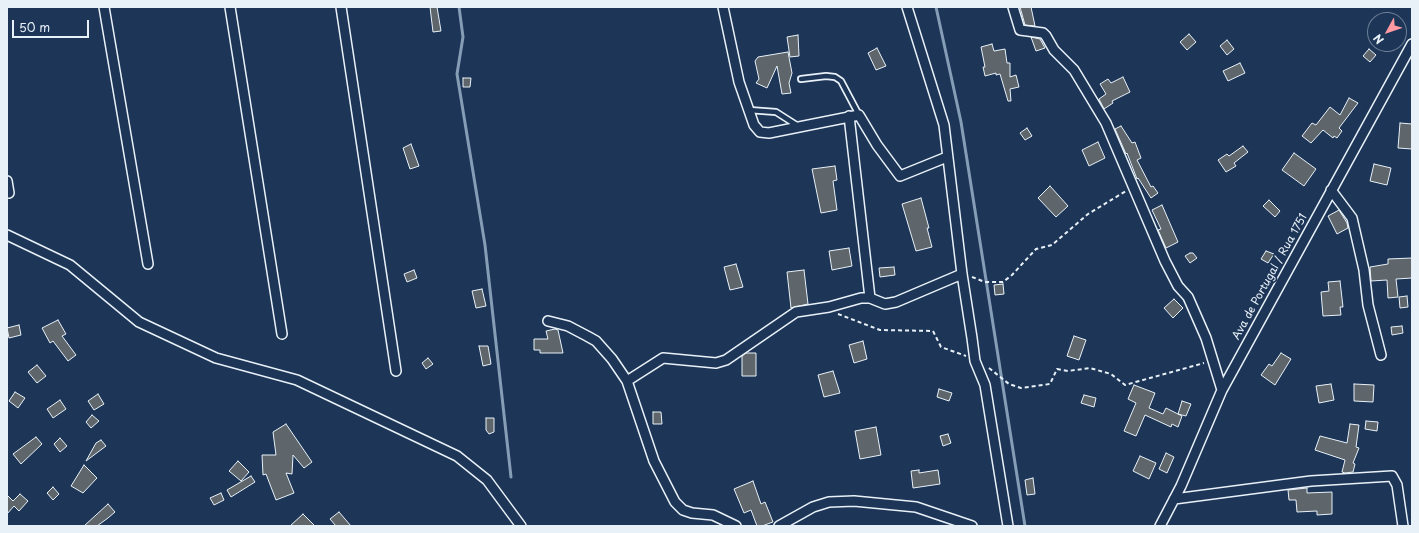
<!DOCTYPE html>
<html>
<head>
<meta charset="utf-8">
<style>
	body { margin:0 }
	#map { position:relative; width:1419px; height:533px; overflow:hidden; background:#1d3557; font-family:"Playpen Sans",sans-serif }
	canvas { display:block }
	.frame { position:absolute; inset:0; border:8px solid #e8f1f8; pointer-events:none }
	.north { position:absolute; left:1367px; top:12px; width:40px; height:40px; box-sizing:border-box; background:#1d3557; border:1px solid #6e8097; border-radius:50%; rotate:230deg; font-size:11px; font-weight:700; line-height:16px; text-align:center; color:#e8f1f8 }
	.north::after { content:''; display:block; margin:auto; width:14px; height:18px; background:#ff9aa2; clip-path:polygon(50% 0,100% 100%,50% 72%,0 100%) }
	.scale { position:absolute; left:12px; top:20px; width:77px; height:18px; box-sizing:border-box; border:2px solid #e8f1f8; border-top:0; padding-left:5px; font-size:12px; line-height:14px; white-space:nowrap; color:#e8f1f8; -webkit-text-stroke:3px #1d3557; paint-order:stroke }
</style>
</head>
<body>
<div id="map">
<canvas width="1419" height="533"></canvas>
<div class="frame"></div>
<div class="north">N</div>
<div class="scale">50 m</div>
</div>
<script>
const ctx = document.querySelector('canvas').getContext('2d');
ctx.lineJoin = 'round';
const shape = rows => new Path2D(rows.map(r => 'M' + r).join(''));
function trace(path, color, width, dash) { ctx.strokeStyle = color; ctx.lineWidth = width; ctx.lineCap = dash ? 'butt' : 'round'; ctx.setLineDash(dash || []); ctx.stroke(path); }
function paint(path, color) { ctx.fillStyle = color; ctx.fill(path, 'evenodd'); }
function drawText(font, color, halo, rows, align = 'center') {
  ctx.font = font + ' "Playpen Sans",sans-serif'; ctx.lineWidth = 3.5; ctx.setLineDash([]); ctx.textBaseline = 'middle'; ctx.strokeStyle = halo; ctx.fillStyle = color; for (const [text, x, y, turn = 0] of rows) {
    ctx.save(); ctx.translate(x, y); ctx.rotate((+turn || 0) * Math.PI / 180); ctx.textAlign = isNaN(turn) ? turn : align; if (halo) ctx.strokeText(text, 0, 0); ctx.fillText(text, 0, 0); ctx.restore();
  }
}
const stream = shape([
	[459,7,463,37,457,74,485,245,511,477],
	[936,7,961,122,1025,526]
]);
const building = shape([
	[430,7,437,7,441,31,433,32,430,7],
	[1020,7,1031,7,1035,26,1025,25,1020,7],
	[1189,34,1196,42,1187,50,1180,42,1189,34],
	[798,35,799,56,790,57,787,37,798,35],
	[1031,37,1040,39,1045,48,1036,51,1031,37],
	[1227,40,1234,49,1227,55,1220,46,1227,40],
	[992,44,994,51,1005,49,1007,63,1010,63,1010,77,1016,75,1019,87,1010,89,1011,101,1008,101,1000,74,996,75,996,73,985,76,983,67,985,67,981,47,992,44],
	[877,48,886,66,876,70,868,53,877,48],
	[1369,49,1376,55,1370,62,1363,56,1369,49],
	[788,52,792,73,789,83,791,93,782,94,777,66,767,88,756,83,759,79,755,61,758,57,788,52],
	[1240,63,1245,73,1228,81,1223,71,1240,63],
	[1123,77,1130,92,1112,101,1113,103,1104,109,1099,99,1106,94,1100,84,1108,79,1111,83,1123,77],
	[463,78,471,78,470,87,463,87,463,78],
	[1349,98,1358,103,1339,128,1342,131,1337,138,1334,136,1333,138,1323,130,1311,143,1302,136,1312,123,1316,125,1330,107,1340,115,1349,98],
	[1400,123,1412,124,1412,149,1398,148,1400,123],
	[1121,126,1132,143,1135,142,1141,158,1137,160,1151,187,1153,186,1158,193,1151,198,1138,178,1137,179,1127,153,1126,154,1115,129,1121,126],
	[1027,128,1032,136,1025,140,1020,133,1027,128],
	[1098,142,1105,158,1089,166,1082,150,1098,142],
	[411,144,419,166,410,169,403,148,411,144],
	[1243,146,1248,152,1234,163,1236,166,1226,172,1218,160,1227,154,1229,156,1243,146],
	[1294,153,1316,169,1304,186,1282,170,1294,153],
	[1374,164,1391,168,1387,185,1370,181,1374,164],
	[835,166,837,180,833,181,837,210,821,213,812,169,835,166],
	[1050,186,1068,206,1056,217,1038,198,1050,186],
	[921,198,929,228,927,228,932,247,916,251,902,204,921,198],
	[1269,200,1280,211,1275,217,1263,206,1269,200],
	[1162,205,1178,242,1166,248,1158,230,1161,229,1152,210,1162,205],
	[1339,210,1347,223,1348,228,1337,234,1328,216,1339,210],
	[849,248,852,266,832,270,829,251,849,248],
	[1266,251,1274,254,1268,263,1261,259,1266,251],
	[1190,253,1193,253,1197,258,1190,263,1185,256,1190,253],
	[1412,258,1412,278,1396,279,1398,297,1388,298,1387,280,1371,281,1370,267,1388,264,1388,259,1412,258],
	[736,264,743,287,730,290,724,267,736,264],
	[894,267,895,275,880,277,879,268,894,267],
	[414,270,417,278,407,282,404,274,414,270],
	[804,270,808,304,791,308,787,272,804,270],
	[1340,281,1343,307,1340,307,1341,315,1323,316,1321,292,1329,291,1328,282,1340,281],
	[1003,284,1004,294,995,295,994,285,1003,284],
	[482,289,486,306,476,308,472,291,482,289],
	[1407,296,1408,307,1400,308,1399,297,1407,296],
	[1174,299,1183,308,1173,318,1164,308,1174,299],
	[58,320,66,334,62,336,76,355,68,361,53,341,50,343,42,328,58,320],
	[19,325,21,335,9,338,7,328,19,325],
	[1402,326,1403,333,1392,335,1391,327,1402,326],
	[555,329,558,330,563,353,540,353,540,350,534,350,534,339,548,339,546,331,555,329],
	[1074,336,1086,340,1079,360,1067,356,1074,336],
	[863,341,867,359,854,363,849,345,863,341],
	[479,346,488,346,491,364,483,366,479,346],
	[746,353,756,353,756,376,742,376,742,356,746,353],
	[1281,353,1291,359,1275,385,1261,375,1269,364,1272,366,1281,353],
	[428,358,433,364,426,369,422,363,428,358],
	[37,365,46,376,37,383,28,372,37,365],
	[833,371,840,393,824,397,818,375,833,371],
	[1331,384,1334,400,1319,403,1316,386,1331,384],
	[1354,384,1374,385,1373,402,1354,401,1354,384],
	[1134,385,1155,393,1149,408,1163,414,1166,408,1182,416,1178,427,1172,424,1171,427,1145,415,1136,436,1124,431,1136,403,1128,399,1134,385],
	[939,389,952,393,949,401,937,397,939,389],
	[15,392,25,398,18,408,9,401,15,392],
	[98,394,104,404,94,410,88,401,98,394],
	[1084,395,1096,398,1094,407,1081,403,1084,395],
	[60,400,66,409,53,418,47,409,60,400],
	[1182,401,1191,404,1186,416,1178,414,1182,401],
	[653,412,661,412,662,424,653,424,653,412],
	[92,415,99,421,91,428,86,422,92,415],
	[486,418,494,418,494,432,489,434,486,430,486,418],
	[1366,421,1378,422,1377,431,1365,429,1366,421],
	[286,424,312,462,304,468,293,455,292,474,286,473,294,493,276,500,266,474,263,475,262,455,276,455,273,432,286,424],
	[1350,424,1359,425,1356,447,1359,448,1353,463,1355,464,1353,472,1345,473,1342,472,1345,460,1315,450,1320,436,1347,443,1350,424],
	[876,427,881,455,860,459,855,431,876,427],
	[948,434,951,443,943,446,940,436,948,434],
	[36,437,42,444,21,464,13,454,36,437],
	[60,438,67,446,60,452,54,444,60,438],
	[101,440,106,446,86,461,96,443,101,440],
	[1166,453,1174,457,1167,473,1159,469,1166,453],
	[1140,456,1156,463,1149,479,1133,471,1140,456],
	[238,461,249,472,241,481,229,471,238,461],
	[84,465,97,478,83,493,71,486,84,465],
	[919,470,919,473,938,470,940,484,913,488,911,471,919,470],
	[251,476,255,482,231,497,227,490,251,476],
	[1033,478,1035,494,1027,495,1025,480,1033,478],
	[753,481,761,504,765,502,773,522,762,526,757,526,751,510,744,513,734,489,753,481],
	[53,487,59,494,53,500,47,493,53,487],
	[1307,488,1307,493,1332,492,1332,514,1317,515,1317,511,1297,512,1296,500,1289,500,1288,490,1307,488],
	[221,493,224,500,214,505,210,498,221,493],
	[20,494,28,501,19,511,14,506,7,514,7,495,13,501,20,494],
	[108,504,115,512,108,518,97,526,84,526,108,504],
	[339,512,351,526,336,526,330,519,339,512],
	[303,514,315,526,290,526,303,514]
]);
const path = shape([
	[972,277,985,282,1003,282,1012,275,1036,249,1052,245,1088,214,1126,191],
	[838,314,880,330,933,331,941,347,966,356],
	[989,368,1009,384,1021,388,1050,384,1057,369,1068,371,1090,368,1111,374,1125,385,1204,363]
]);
const lane = shape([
	[801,79,826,76,835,77,841,81,859,115],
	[749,110,776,112,798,126]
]);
const street = shape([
	[104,7,148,264],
	[230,7,282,334],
	[341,7,396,371],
	[723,7,739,82,754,125,760,132,769,133,859,115,877,145,900,176,947,157],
	[907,7,944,125,962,274,972,338,975,361,985,385,1008,526],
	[1013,7,1020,30,1043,33,1046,36,1054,50,1074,70,1106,123,1165,261,1178,286,1188,297,1206,338,1222,390],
	[849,116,870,298],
	[7,181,9,193],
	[1331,190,1352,218,1364,270,1368,305,1381,355],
	[7,235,70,265,139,322,216,358,297,380,457,456,487,480,521,526],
	[548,321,568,326,587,336,596,341,612,359,627,381,654,461,675,502,683,510,692,513,713,515,736,526],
	[627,381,663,358,716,363,726,360,796,312,829,307,861,298,870,298,885,304,896,302,962,274],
	[1174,499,1311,481,1392,476,1397,485,1403,526],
	[779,526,813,507,829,502,854,501,916,507,972,526],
	[1160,526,1181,486,1222,390,1412,44]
]);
const streetNames = [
	["Ava de Portugal / Rua 1751",1270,277,-61]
];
trace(stream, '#869db6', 3);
paint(building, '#5f666b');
trace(building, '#e8f1f8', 1);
trace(lane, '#e8f1f8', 8);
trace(street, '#e8f1f8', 12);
trace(path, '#e8f1f8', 2, [4, 3]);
trace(lane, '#1d3557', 4.5);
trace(street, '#1d3557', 9);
drawText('11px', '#e8f1f8', '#1d3557', streetNames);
</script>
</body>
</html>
